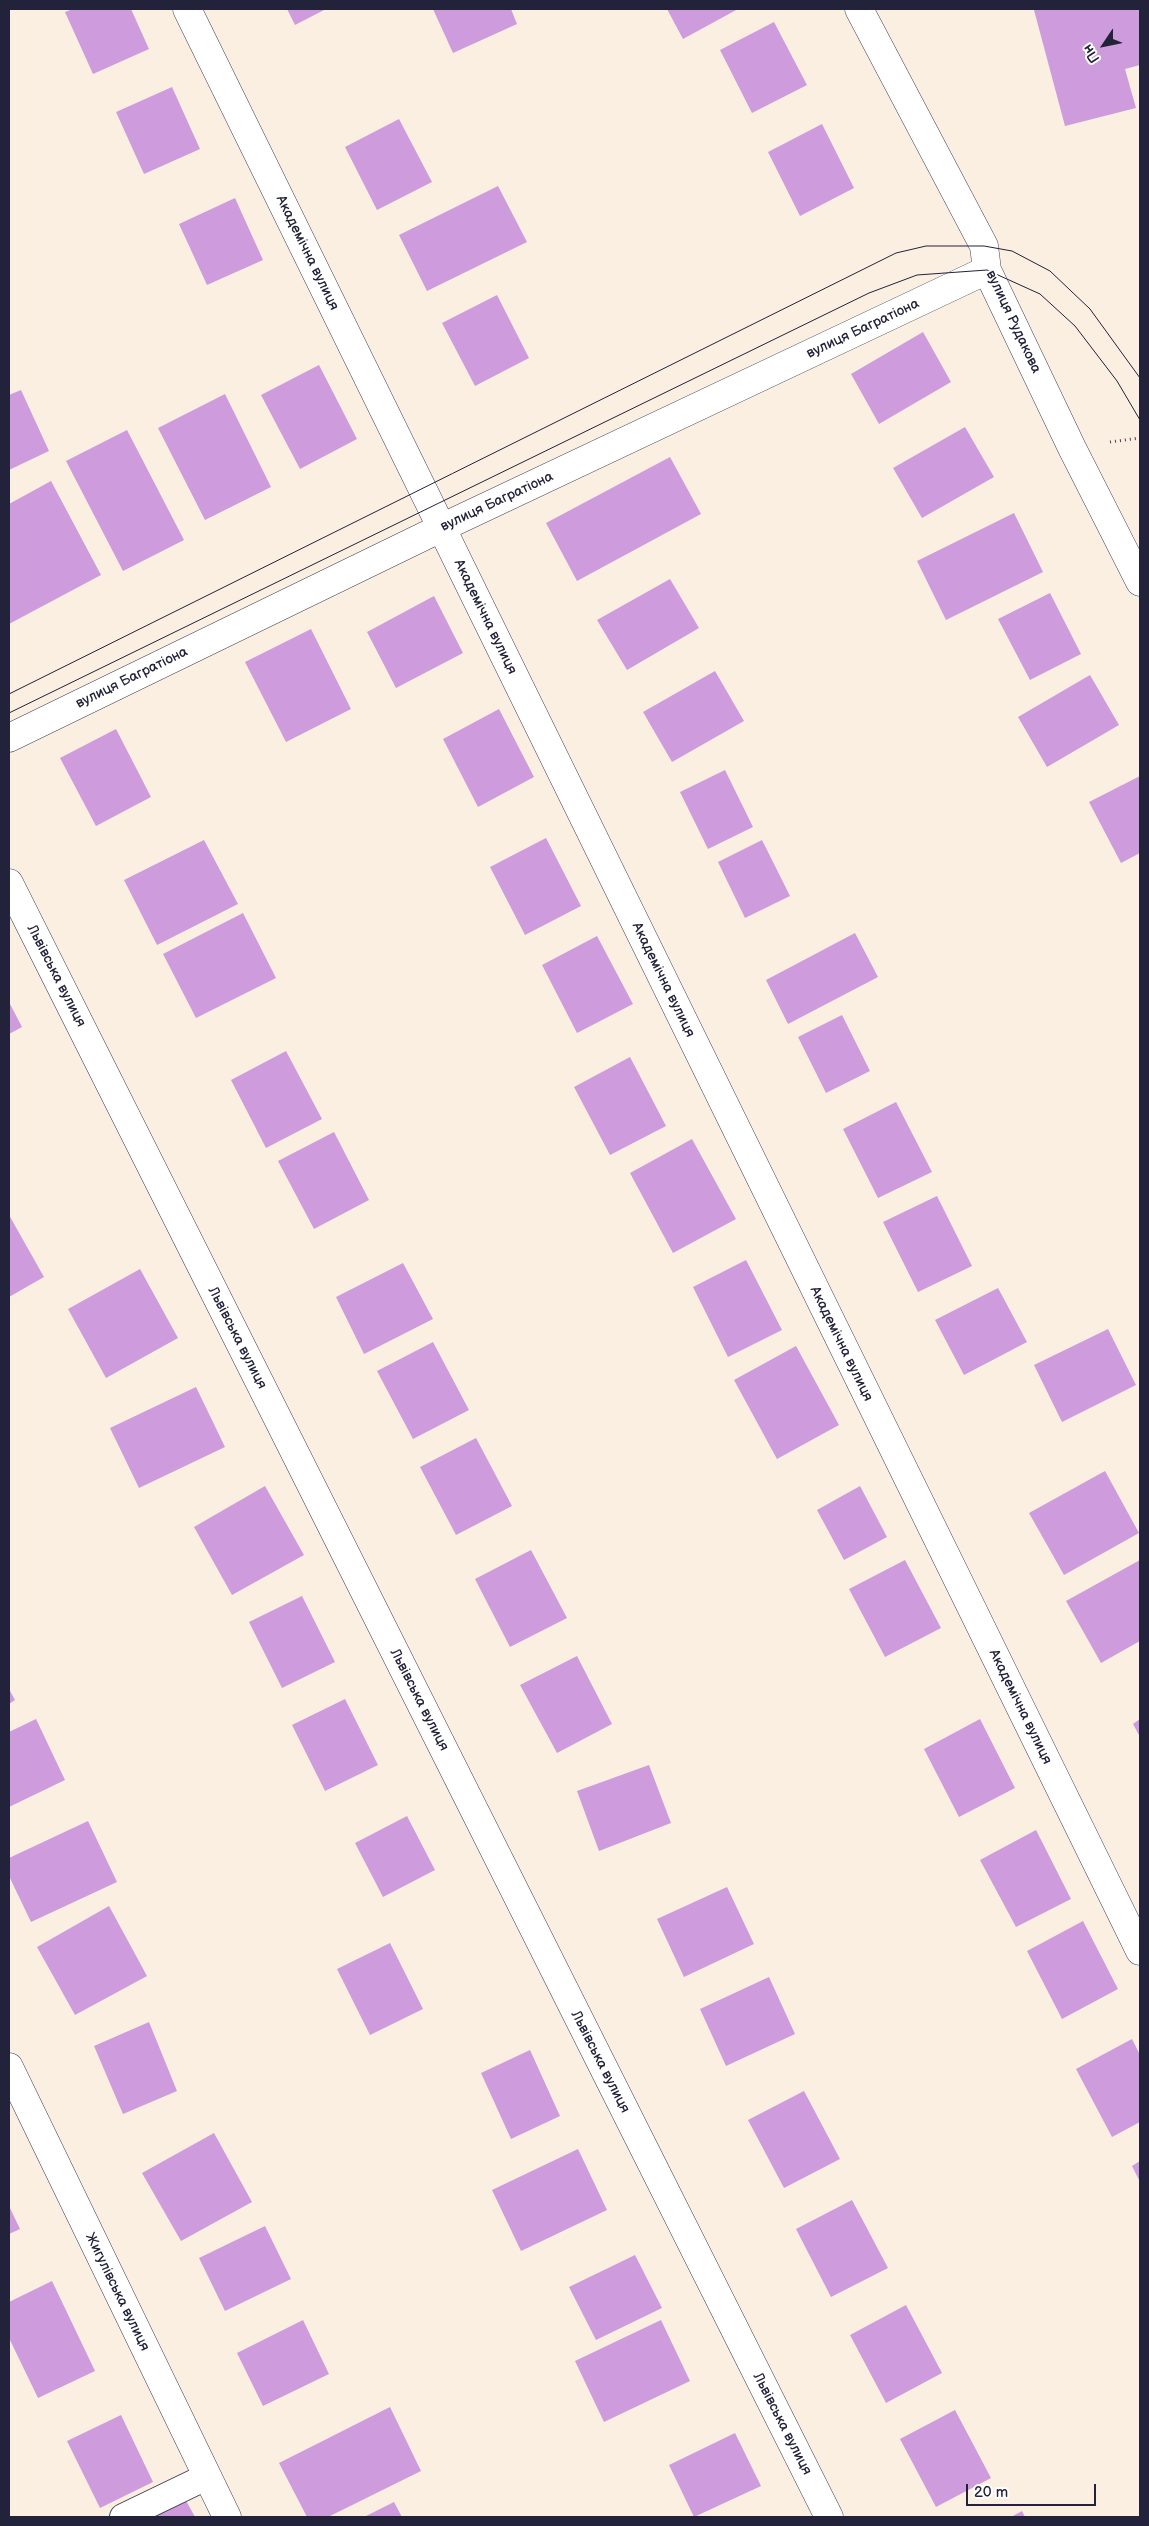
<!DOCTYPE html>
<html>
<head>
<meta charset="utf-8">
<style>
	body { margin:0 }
	#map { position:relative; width:1149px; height:2526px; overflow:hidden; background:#faefe1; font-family:"Balsamiq Sans",sans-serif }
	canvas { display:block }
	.frame { position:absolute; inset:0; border:10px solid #22223b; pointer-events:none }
	.north { position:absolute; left:1079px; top:20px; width:50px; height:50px; -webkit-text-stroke:4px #fff; paint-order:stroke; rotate:236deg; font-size:14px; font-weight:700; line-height:20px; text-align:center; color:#22223b }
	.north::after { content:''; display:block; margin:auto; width:18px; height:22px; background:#22223b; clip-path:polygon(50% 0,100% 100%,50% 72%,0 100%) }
	.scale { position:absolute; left:966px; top:2484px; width:130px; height:22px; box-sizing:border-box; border:2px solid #22223b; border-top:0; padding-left:6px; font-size:15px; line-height:18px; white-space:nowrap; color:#22223b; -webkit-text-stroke:4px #fff; paint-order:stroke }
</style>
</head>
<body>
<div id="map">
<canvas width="1149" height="2526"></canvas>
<div class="frame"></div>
<div class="north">Пн</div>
<div class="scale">20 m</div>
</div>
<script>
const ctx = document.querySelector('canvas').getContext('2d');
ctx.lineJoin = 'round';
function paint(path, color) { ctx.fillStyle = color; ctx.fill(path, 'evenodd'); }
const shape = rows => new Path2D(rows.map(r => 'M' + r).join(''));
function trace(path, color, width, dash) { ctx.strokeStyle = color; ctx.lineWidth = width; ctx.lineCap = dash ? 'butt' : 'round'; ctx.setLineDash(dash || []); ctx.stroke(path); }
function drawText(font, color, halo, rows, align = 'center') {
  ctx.font = font + ' "Balsamiq Sans",sans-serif'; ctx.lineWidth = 4; ctx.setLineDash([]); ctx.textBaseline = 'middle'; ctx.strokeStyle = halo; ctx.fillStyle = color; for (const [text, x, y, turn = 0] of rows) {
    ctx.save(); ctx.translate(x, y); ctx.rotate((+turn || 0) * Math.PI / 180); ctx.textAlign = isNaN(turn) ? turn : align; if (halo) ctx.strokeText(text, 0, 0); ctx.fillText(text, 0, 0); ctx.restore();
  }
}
const building = shape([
	[73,9,131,9,149,49,93,74,65,12],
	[287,9,326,9,295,25],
	[433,9,511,9,517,24,453,53],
	[667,9,738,9,683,39],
	[1039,9,1140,9,1140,65,1125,69,1136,108,1065,126,1034,10],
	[774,22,807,85,752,113,720,50],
	[172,87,200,149,144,174,116,112],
	[399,119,432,182,377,210,345,147],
	[822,124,854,188,800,216,768,152],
	[498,186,527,242,427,291,399,235],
	[235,198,263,260,207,285,179,224],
	[497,295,529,358,475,386,442,323],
	[923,332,951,382,879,424,851,374],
	[319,365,357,439,300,469,261,395],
	[21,390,49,451,9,470,9,395],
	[225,394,271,487,205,520,158,428],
	[965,427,994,477,922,518,893,468],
	[127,430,184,540,123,571,66,461],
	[670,457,701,514,577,581,546,523],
	[51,481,101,575,9,624,9,504],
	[1014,513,1043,572,946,620,917,561],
	[670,579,699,628,627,670,597,620],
	[1050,593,1081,654,1030,680,998,619],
	[434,596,463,653,396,688,367,632],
	[311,629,351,709,286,742,245,662],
	[715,671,744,721,672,762,643,712],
	[1090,675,1119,725,1047,767,1018,717],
	[499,709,534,777,478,807,443,739],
	[116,729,151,797,96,826,60,758],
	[725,770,753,827,708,849,680,792],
	[1140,776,1140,853,1121,863,1089,802],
	[546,838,581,906,525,935,490,867],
	[204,840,238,904,157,945,124,880],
	[762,840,790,896,745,918,718,862],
	[243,913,276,978,196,1018,163,954],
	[855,933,878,977,788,1024,766,980],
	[597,936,633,1004,577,1033,542,965],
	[9,1002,22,1027,9,1034],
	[842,1015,870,1071,826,1093,798,1037],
	[286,1051,322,1119,266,1148,231,1080],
	[630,1057,666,1126,610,1155,574,1087],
	[896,1102,932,1172,878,1198,843,1129],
	[334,1132,369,1200,314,1229,278,1161],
	[692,1139,736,1219,673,1253,630,1173],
	[937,1196,972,1266,918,1292,883,1222],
	[9,1215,44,1277,9,1297],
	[746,1260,782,1330,728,1357,693,1287],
	[403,1263,433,1319,364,1354,336,1297],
	[140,1269,178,1338,106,1378,68,1309],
	[998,1288,1027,1342,964,1375,935,1320],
	[1108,1329,1136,1385,1062,1422,1034,1365],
	[433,1342,469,1410,413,1439,377,1371],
	[796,1346,839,1425,777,1459,734,1380],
	[196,1387,225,1447,139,1488,110,1428],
	[476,1438,512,1506,456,1535,420,1467],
	[1105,1471,1139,1533,1064,1575,1029,1513],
	[265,1486,304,1555,232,1595,194,1527],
	[860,1486,887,1537,844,1560,817,1510],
	[531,1550,567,1618,510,1647,475,1579],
	[905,1560,941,1628,885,1657,849,1589],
	[1140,1560,1140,1641,1101,1663,1066,1601],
	[302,1596,335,1662,282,1688,249,1622],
	[577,1656,612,1724,557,1753,520,1685],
	[9,1689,15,1700,9,1704],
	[345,1699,378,1765,325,1791,292,1725],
	[36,1719,65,1780,9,1807,9,1732],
	[980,1719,1015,1788,959,1817,924,1749],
	[1140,1719,1140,1737,1133,1724],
	[649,1765,671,1823,599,1851,577,1791],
	[407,1816,435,1870,383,1897,355,1843],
	[88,1821,117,1882,31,1922,9,1876,9,1858],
	[1036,1830,1071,1899,1016,1927,980,1860],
	[727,1887,754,1944,684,1977,657,1919],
	[109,1906,147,1976,75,2015,37,1947],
	[1083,1921,1118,1989,1062,2019,1027,1951],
	[390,1943,423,2009,370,2035,337,1969],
	[769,1977,795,2034,726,2066,700,2009],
	[149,2022,177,2091,123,2114,94,2046],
	[1132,2039,1140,2055,1140,2122,1112,2137,1076,2069],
	[530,2050,560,2116,511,2139,481,2073],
	[804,2091,840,2159,784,2188,748,2120],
	[214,2133,252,2202,181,2241,142,2173],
	[578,2149,607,2210,521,2251,492,2190],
	[1140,2161,1140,2182,1132,2166],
	[852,2200,888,2268,831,2297,796,2229],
	[9,2206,20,2229,9,2234],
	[265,2226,291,2279,225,2311,199,2258],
	[635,2255,662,2308,596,2340,569,2287],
	[52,2281,95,2371,38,2398,9,2338,9,2302],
	[906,2305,942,2373,886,2403,850,2335],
	[303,2320,329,2374,263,2406,237,2353],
	[661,2320,690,2381,604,2422,575,2361],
	[390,2407,421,2471,328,2517,307,2517,279,2463],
	[955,2410,991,2478,936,2507,900,2439],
	[121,2415,153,2482,100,2508,67,2441],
	[735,2433,761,2486,694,2517,669,2465],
	[184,2497,195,2517,147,2517],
	[394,2502,402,2517,364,2517],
	[1022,2511,1025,2517,1011,2517]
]);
const path = shape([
	[1110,442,1140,438]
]);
const service = shape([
	[123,2517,206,2477]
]);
const minor = shape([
	[187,9,1140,1951],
	[859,9,984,246,987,270,1072,448,1140,582],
	[9,738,441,528,987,270],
	[9,883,829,2517],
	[9,2067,227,2517]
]);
const tram = shape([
	[9,694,896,253,926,246,984,246,1012,251,1050,271,1090,309,1140,378],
	[9,713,869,293,917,275,987,270,1040,294,1075,326,1117,381,1140,420]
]);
const streetNames = [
	["Академічна вулиця",307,253,64],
	["вулиця Рудакова",1013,322,65],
	["вулиця Багратіона",863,329,-25],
	["вулиця Багратіона",497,502,-25],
	["Академічна вулиця",485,617,64],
	["вулиця Багратіона",132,678,-26],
	["Львівська вулиця",56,976,63],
	["Академічна вулиця",663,980,64],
	["Львівська вулиця",237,1338,63],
	["Академічна вулиця",841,1344,64],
	["Львівська вулиця",419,1700,63],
	["Академічна вулиця",1020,1707,64],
	["Львівська вулиця",600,2062,63],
	["Жигулівська вулиця",117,2292,64],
	["Львівська вулиця",782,2424,63]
];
paint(building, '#ce9cdc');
trace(service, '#424154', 28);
trace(minor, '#424154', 29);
trace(path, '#424154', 3, [1, 4]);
trace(service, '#fff', 26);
trace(minor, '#fff', 28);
trace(tram, '#22223b', 1);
drawText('14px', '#22223b', '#fff', streetNames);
</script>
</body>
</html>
